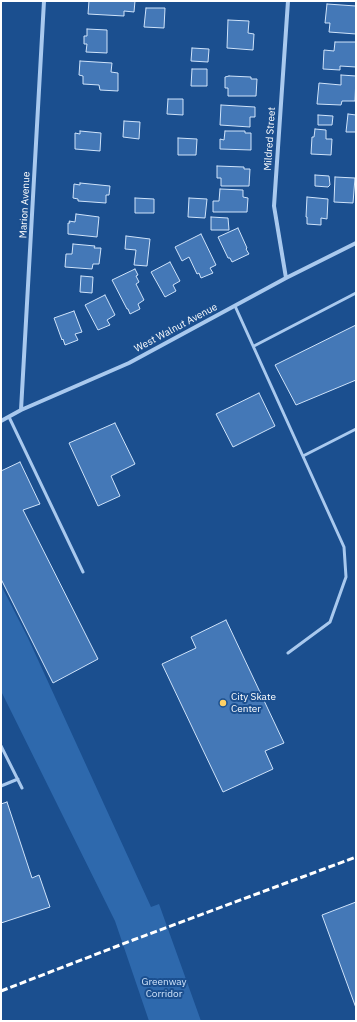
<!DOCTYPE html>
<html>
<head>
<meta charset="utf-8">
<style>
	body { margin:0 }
	#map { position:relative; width:357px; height:1022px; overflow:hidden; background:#1b4f8f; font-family:"IBM Plex Sans",sans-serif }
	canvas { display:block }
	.frame { position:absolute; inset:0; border:2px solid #fff; pointer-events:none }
</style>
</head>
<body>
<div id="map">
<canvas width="357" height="1022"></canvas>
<div class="frame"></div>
</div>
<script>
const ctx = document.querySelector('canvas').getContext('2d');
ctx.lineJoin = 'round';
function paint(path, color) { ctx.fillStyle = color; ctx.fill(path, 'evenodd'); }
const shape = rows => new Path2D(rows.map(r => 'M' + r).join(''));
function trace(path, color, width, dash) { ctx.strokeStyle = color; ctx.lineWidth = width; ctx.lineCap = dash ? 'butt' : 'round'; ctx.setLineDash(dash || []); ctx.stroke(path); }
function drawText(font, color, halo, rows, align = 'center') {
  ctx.font = font + ' "IBM Plex Sans",sans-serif'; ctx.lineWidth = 4; ctx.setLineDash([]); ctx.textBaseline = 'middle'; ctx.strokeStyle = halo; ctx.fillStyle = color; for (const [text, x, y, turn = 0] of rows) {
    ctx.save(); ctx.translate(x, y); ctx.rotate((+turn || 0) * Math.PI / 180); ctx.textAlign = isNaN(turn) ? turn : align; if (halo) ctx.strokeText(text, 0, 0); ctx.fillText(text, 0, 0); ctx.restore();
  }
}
const green = shape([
	[1,585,28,638,151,907,159,904,201,1021,149,1021,115,921,1,691]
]);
const building = shape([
	[89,1,135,1,134,12,124,11,124,16,88,14,89,1],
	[327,4,356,6,356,34,329,32,330,23,325,23,327,4],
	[146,8,165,8,164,28,144,27,146,8],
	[228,20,249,21,248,33,254,34,253,50,227,48,228,20],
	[87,29,107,30,107,53,86,52,87,44,84,44,84,36,87,36,87,29],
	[335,42,356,42,356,67,340,66,340,70,323,69,324,50,334,51,335,42],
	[192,48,209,49,208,62,191,61,192,48],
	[80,61,112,63,111,72,118,73,118,91,100,90,99,85,83,84,83,76,79,75,80,61],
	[192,69,207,69,207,86,191,86,192,69],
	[341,75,356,76,355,101,342,101,341,105,317,104,319,83,341,85,341,75],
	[229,76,251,77,251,79,257,79,256,96,228,96,228,88,225,88,225,77,229,76],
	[168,99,183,99,183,115,167,114,168,99],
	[221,105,255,107,255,117,250,117,250,127,220,125,221,105],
	[348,114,356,115,356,132,346,132,348,114],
	[318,115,333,116,332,125,318,125,318,115],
	[124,121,140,122,139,139,123,137,124,121],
	[315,129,326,130,326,139,332,139,331,155,311,154,312,137,314,137,315,129],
	[80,131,101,133,100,151,75,149,75,133,80,134,80,131],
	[225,131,245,131,245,133,251,133,251,150,220,149,220,139,224,140,225,131],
	[178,138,197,139,196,155,178,155,178,138],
	[217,166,244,167,244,169,250,169,249,186,221,186,221,178,217,178,217,166],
	[315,175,329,176,330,185,328,187,315,186,315,175],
	[335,177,355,178,353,203,334,202,335,177],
	[80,183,110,186,109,195,106,195,106,203,78,201,78,199,73,198,74,184,80,185,80,183],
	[220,189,243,190,243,197,248,198,247,212,213,212,213,201,219,201,220,189],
	[307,197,328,199,327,219,321,218,321,225,307,224,307,217,306,217,307,197],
	[135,198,154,199,154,213,135,213,135,198],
	[189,198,207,199,205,218,188,217,189,198],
	[76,214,99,217,97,237,68,234,68,223,70,223,69,221,75,222,76,214],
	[211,217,228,218,229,230,211,230,211,217],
	[238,228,247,248,246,249,249,254,232,262,230,258,228,258,218,237,238,228],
	[201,234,216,265,210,268,213,273,201,278,199,273,197,274,189,257,182,261,175,247,201,234],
	[126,236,150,239,147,266,134,265,136,250,125,249,126,236],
	[73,244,95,246,94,248,101,248,99,264,93,264,92,269,65,267,66,254,72,254,73,244],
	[170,262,180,281,173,285,176,291,165,297,151,272,170,262],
	[135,269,138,275,136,276,139,282,136,284,144,300,138,304,140,309,130,314,128,309,127,309,112,280,135,269],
	[81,276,93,277,92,293,80,292,81,276],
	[105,295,115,315,107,320,110,325,98,330,85,305,105,295],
	[74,311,82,332,75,334,78,340,65,345,63,339,62,340,54,318,74,311],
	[356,325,356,380,296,405,275,365,356,325],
	[259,393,275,426,233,447,216,414,259,393],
	[115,423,135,464,111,476,120,496,98,506,69,443,115,423],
	[20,462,40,504,23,510,98,659,53,683,1,579,1,471,20,462],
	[226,620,284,743,265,751,273,769,223,792,162,664,196,648,191,637,226,620],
	[7,802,32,878,39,875,50,907,1,923,1,804,7,802],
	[356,902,356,1008,322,915,356,902]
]);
const service = shape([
	[235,306,344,547,346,577,330,622,288,653],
	[254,346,356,293],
	[9,417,83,572],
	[303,456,356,429],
	[1,746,22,788],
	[1,786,18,779]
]);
const minor = shape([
	[286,278,274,206,288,1],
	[21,410,44,1],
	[1,421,21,410,129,363,286,278,356,243]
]);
const rail = shape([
	[1,991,133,940,356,857]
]);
const markers = [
	[223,703,4,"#ffd166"]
];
const streetNames = [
	["Mildred Street",270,139,-86],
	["Marion Avenue",25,205,-87],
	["West Walnut Avenue",176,328,-28]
];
const poiNames = [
	["City Skate",231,697],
	["Center",231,709]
];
const parkNames = [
	["Greenway",164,982],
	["Corridor",164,994]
];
paint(green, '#2e69ad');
paint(building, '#4478b7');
trace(building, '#cfe3fa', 1);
trace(service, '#a9c9ee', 3);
trace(minor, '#a9c9ee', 4);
trace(rail, '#fff', 3, [7, 3]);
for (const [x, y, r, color] of markers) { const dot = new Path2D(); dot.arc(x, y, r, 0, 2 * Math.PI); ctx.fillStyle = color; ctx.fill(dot); trace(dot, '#1b4f8f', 1.5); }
drawText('10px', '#fff', '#1b4f8f', streetNames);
drawText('10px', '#fff', '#1b4f8f', poiNames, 'left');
drawText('10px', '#cfe3fa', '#1b4f8f', parkNames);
</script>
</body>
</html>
